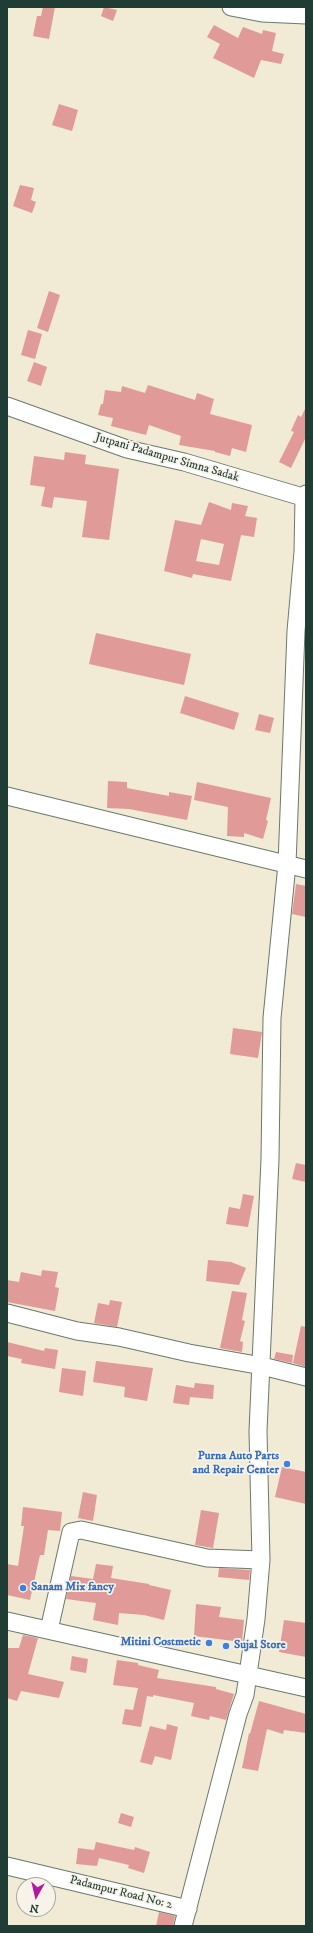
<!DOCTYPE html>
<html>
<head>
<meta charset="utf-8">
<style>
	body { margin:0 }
	#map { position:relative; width:313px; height:1933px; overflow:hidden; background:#f1ead4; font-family:"IM FELL DW Pica",serif }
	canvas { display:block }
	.frame { position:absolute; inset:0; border:8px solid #1f3d34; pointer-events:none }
	.north { position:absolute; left:16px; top:1877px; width:40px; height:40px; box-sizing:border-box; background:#f7f3e8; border:1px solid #a1aaa0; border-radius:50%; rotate:188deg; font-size:11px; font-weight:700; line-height:16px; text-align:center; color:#1f3d34 }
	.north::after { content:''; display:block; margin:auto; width:14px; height:18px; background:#b5179e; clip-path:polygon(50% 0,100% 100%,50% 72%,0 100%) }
</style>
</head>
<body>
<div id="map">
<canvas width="313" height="1933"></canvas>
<div class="frame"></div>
<div class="north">N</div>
</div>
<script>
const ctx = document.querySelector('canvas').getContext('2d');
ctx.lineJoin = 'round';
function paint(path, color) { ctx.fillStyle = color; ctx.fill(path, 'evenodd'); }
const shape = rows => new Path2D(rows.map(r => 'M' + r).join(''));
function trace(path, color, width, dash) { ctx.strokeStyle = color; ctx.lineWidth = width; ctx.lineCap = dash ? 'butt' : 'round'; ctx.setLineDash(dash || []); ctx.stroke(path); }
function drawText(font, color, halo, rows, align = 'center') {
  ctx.font = font + ' "IM FELL DW Pica",serif'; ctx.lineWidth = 3.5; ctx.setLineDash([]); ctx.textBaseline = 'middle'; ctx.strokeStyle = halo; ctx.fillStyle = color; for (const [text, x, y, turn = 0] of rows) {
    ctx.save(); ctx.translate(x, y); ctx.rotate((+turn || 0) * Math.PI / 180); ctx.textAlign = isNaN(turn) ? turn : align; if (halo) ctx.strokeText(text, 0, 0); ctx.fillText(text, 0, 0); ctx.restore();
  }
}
const building = shape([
	[43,7,55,7,49,39,33,36,37,16,41,16],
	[104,7,117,10,113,21,101,16],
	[214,25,238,38,243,27,262,34,263,30,276,33,272,51,284,54,281,64,261,60,254,78,213,58,220,44,207,37],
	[59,104,78,110,72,131,52,125],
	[20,185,34,188,31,200,36,202,32,213,13,206],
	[49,291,60,295,48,332,37,328],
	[28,330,42,334,35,359,21,355],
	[34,362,47,367,41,386,27,381],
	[148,385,195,400,197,393,214,399,210,414,252,425,246,452,232,448,230,456,215,452,215,451,179,445,181,436,149,425,146,435,111,426,113,418,98,415,101,404,103,404,105,390,121,392,122,386,145,393],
	[306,407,306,437,291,468,279,462,294,432,291,431,298,415,301,417],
	[65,452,86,455,85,464,119,469,109,540,82,537,87,501,54,497,52,508,41,506,45,487,30,485,34,456,64,460],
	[209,502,231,510,232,503,248,506,245,516,257,518,254,537,241,535,231,581,193,574,192,578,164,571,175,520,201,525],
	[201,539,224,544,219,565,196,561],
	[96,633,191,654,184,685,89,664],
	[185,696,239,713,234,730,180,713],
	[259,714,274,718,270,733,255,730],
	[108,781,127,782,127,788,169,796,169,792,192,796,187,820,129,809,107,808],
	[197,782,271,798,266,820,268,821,263,839,244,833,244,837,227,836,228,807,194,800],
	[296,884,306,886,306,917,292,914],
	[233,1028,262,1032,258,1058,230,1054],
	[296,1163,306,1165,306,1182,292,1179],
	[243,1194,254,1196,248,1227,226,1224,229,1207,240,1209],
	[208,1260,231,1262,246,1268,239,1285,206,1281],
	[42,1270,58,1272,55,1287,59,1288,55,1311,7,1302,7,1280,19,1282,21,1272,41,1276],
	[232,1291,247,1293,242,1320,245,1321,240,1341,243,1342,242,1352,220,1348],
	[110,1300,122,1302,117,1327,94,1323,98,1303,109,1305],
	[301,1326,306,1327,306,1367,293,1363],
	[7,1342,44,1351,45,1348,58,1350,55,1369,21,1363,22,1359,7,1356],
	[276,1352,293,1355,292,1363,274,1359],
	[96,1361,153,1368,147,1401,124,1397,125,1387,93,1382],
	[62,1368,86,1371,83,1396,59,1392],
	[195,1383,214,1385,213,1399,190,1397,189,1405,173,1403,176,1385,194,1388],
	[282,1467,306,1472,306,1504,275,1497],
	[83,1492,97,1495,93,1521,78,1518],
	[23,1507,62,1512,60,1531,48,1530,44,1555,40,1555,30,1600,7,1595,7,1564,18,1566,24,1526,21,1526],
	[201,1510,219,1513,213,1548,195,1545],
	[96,1564,113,1566,111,1578,149,1584,149,1585,171,1590,164,1620,144,1615,119,1613,118,1625,93,1620,96,1603,66,1599,71,1576,93,1579],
	[219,1568,250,1570,249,1580,218,1577],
	[196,1604,221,1607,219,1617,244,1620,242,1642,194,1636],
	[284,1620,306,1623,306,1657,279,1652],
	[23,1635,38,1638,28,1674,64,1682,59,1698,21,1691,17,1701,7,1698,7,1648,19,1648],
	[72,1656,88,1659,86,1673,70,1670],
	[117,1660,138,1663,138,1665,159,1670,157,1678,216,1687,216,1689,234,1694,226,1720,210,1716,209,1720,191,1716,194,1703,153,1695,153,1697,147,1696,141,1727,122,1724,125,1709,133,1710,138,1688,113,1685],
	[259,1701,306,1714,306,1733,284,1730,283,1734,267,1729,258,1771,242,1768,249,1733,250,1734],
	[167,1724,178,1727,171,1760,155,1756,152,1765,140,1762,150,1726,166,1730],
	[121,1813,134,1817,131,1827,118,1823],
	[96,1842,134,1850,135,1847,150,1852,144,1873,128,1868,129,1865,99,1858,97,1866,76,1864,78,1848,94,1850],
	[159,1912,175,1916,173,1926,156,1926]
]);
const minor = shape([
	[231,7,262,13,306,15],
	[7,406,127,449,184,462,306,498],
	[7,796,306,869],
	[7,1313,77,1331,119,1337,189,1353,262,1366,306,1377],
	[7,1621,306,1688],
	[49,1630,71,1532,81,1530,207,1558,261,1560],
	[7,1866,188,1909],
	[183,1926,238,1714,245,1695,256,1619,261,1560,258,1431,270,1159,272,1018,287,864,296,631,303,552,304,498,306,494]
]);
const markers = [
	[287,1464,4,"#3f7fe0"],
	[23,1588,4,"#3f7fe0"],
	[209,1643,4,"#3f7fe0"],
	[226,1646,4,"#3f7fe0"]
];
const streetNames = [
	["Jutpani Padampur Simna Sadak",167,458,16],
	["Padampur Road No: 2",121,1893,14]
];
const shopNames = [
	["Purna Auto Parts",279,1457],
	["and Repair Center",279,1471],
	["Sanam Mix fancy",31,1588,"left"],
	["Mitini Costmetic",201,1643],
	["Sujal Store",234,1646,"left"]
];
paint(building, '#e09a98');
trace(minor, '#687a6c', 19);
trace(minor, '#fff', 17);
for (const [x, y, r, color] of markers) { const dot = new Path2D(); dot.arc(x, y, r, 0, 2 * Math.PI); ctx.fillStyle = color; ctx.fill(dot); trace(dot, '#f7f3e8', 1.5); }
drawText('12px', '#1f3d34', '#f7f3e8', streetNames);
drawText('bold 12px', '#366cbe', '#f7f3e8', shopNames, 'right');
</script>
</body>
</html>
